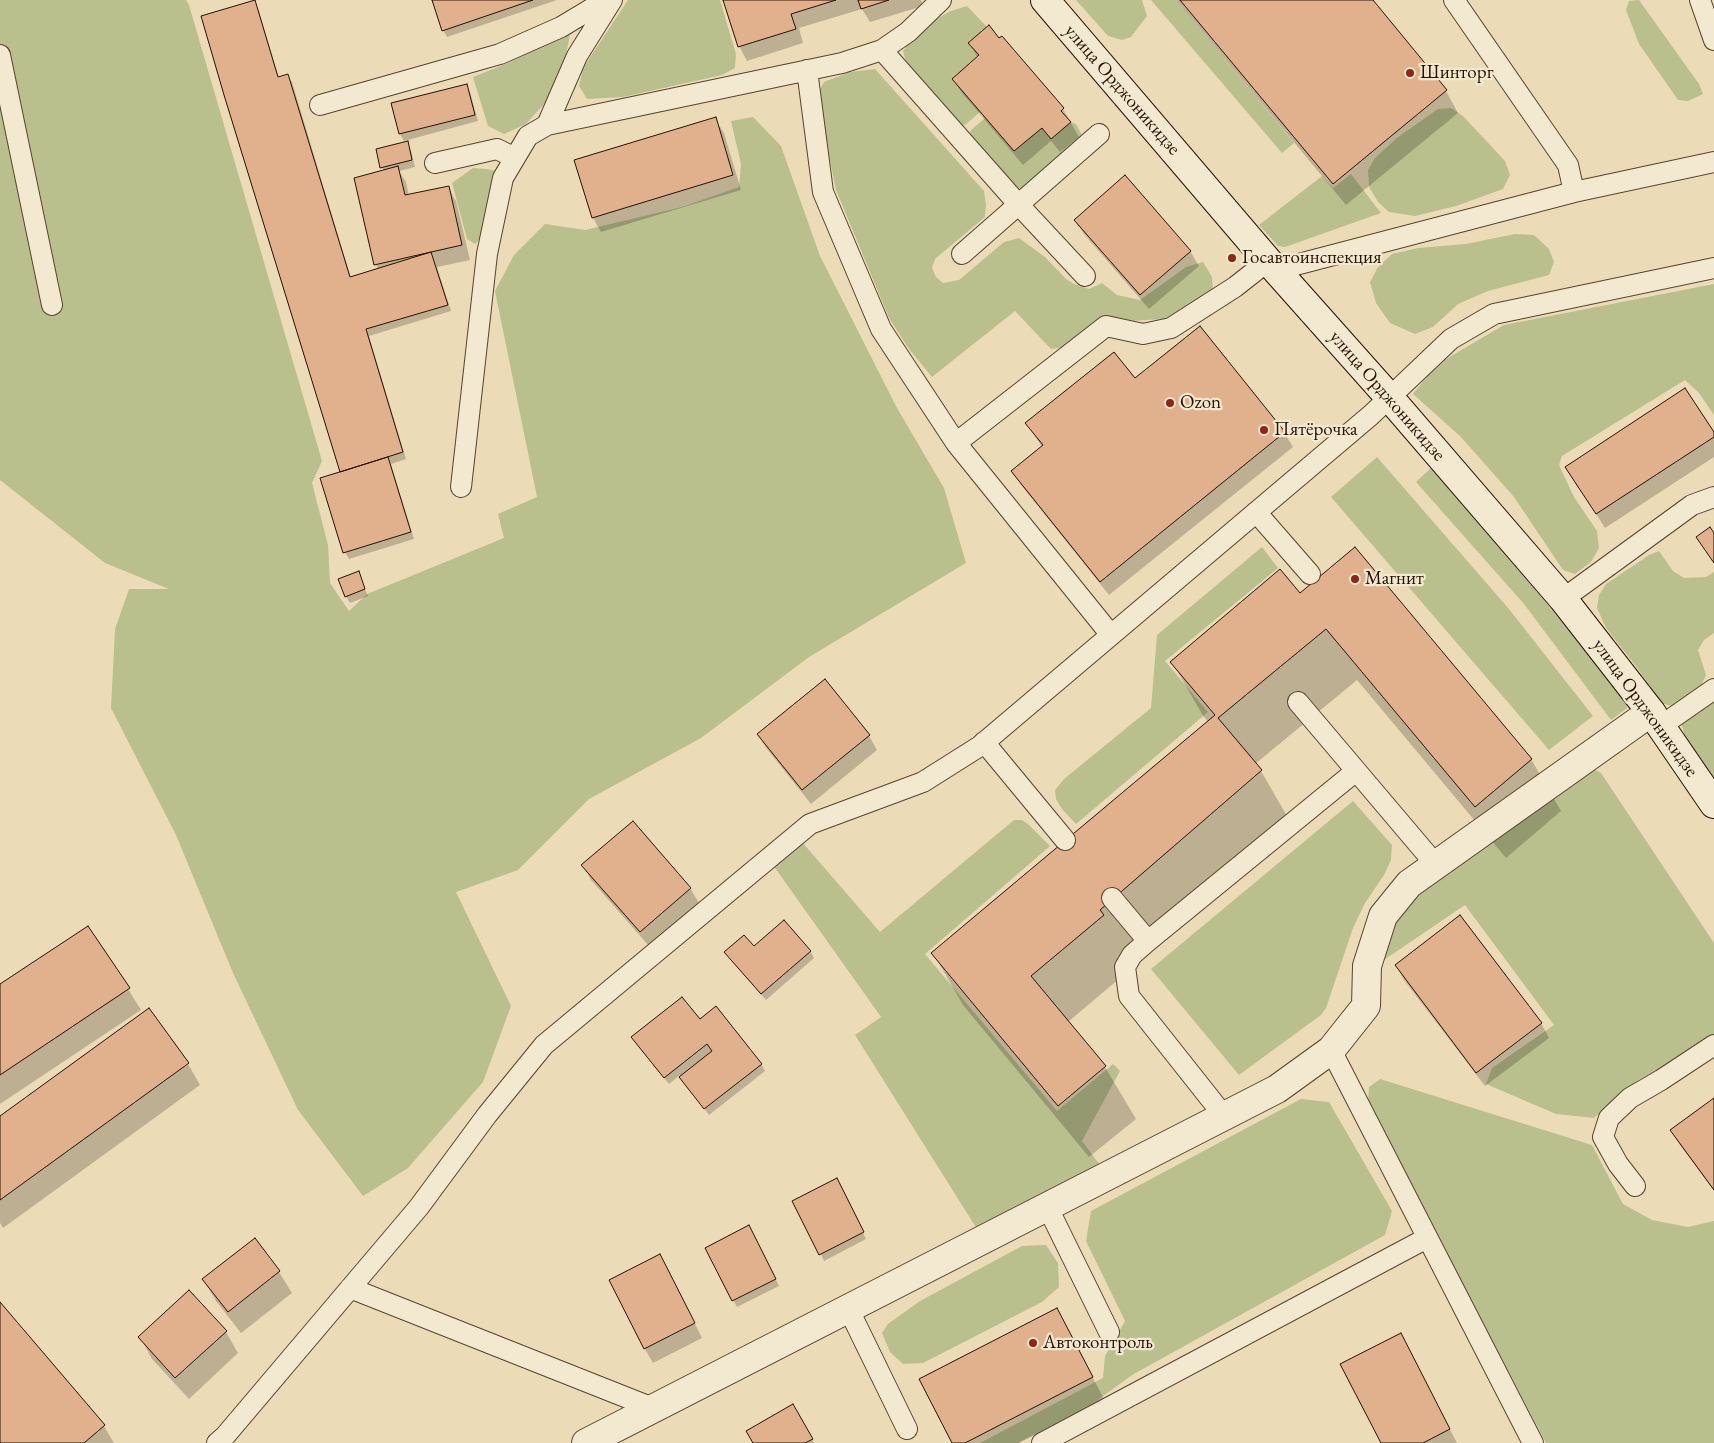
<!DOCTYPE html>
<html>
<head>
<meta charset="utf-8">
<style>
	body { margin:0 }
	canvas { display:block; background:#ecdbb7 }
</style>
</head>
<body>
<canvas width="1714" height="1443"></canvas>
<script>
const ctx = document.querySelector('canvas').getContext('2d');
ctx.lineJoin = 'round';
function paint(path, color) { ctx.fillStyle = color; ctx.fill(path, 'evenodd'); }
const shape = rows => new Path2D(rows.map(r => 'M' + r).join(''));
function trace(path, color, width, dash) { ctx.strokeStyle = color; ctx.lineWidth = width; ctx.lineCap = dash ? 'butt' : 'round'; ctx.setLineDash(dash || []); ctx.stroke(path); }
function drawText(font, color, halo, rows, align = 'center') {
  ctx.font = font + ' "EB Garamond",serif'; ctx.lineWidth = 4.5; ctx.setLineDash([]); ctx.textBaseline = 'middle'; ctx.strokeStyle = halo; ctx.fillStyle = color; for (const [text, x, y, turn = 0] of rows) {
    ctx.save(); ctx.translate(x, y); ctx.rotate((+turn || 0) * Math.PI / 180); ctx.textAlign = isNaN(turn) ? turn : align; if (halo) ctx.strokeText(text, 0, 0); ctx.fillText(text, 0, 0); ctx.restore();
  }
}
const green = shape([
	[0,0,186,0,189,5,322,461,312,483,328,545,330,583,349,611,367,594,504,538,498,514,537,497,495,291,514,255,545,224,585,230,682,207,739,187,741,164,731,121,753,117,781,146,820,256,897,408,944,488,966,563,809,657,701,738,589,799,518,870,456,892,511,1006,483,1082,408,1168,363,1196,298,1110,233,973,176,835,111,708,115,629,129,589,169,589,105,563,0,480],
	[628,0,720,0,736,54,735,68,722,75,623,97,587,99,579,86,583,68],
	[1076,0,1142,0,1147,16,1131,37,1122,40,1108,36],
	[1151,0,1176,0,1294,143,1282,153],
	[1639,0,1699,84,1703,94,1688,101,1678,100,1639,44,1626,10,1629,1],
	[967,6,987,27,968,43,979,55,952,79,980,112,965,125,953,125,907,66,903,51,910,41,929,23,951,11],
	[570,35,565,59,545,103,526,124,504,134,488,126,473,77,508,63,552,40],
	[875,69,984,191,986,205,985,217,935,259,932,268,936,277,943,283,959,280,1004,242,1019,238,1045,257,1066,279,1074,284,1089,289,1102,283,1117,295,1140,300,1186,267,1203,262,1212,277,1213,290,1196,304,1164,319,1130,321,1108,318,1073,346,1051,349,1015,311,932,377,909,349,889,318,836,190,817,95,824,82,850,72],
	[1451,108,1463,116,1505,161,1510,175,1503,189,1456,206,1415,216,1389,212,1378,202,1369,187,1368,170,1375,158,1398,137,1438,109],
	[985,118,1014,151,1042,128,1051,139,1071,122,1076,124,1082,135,1081,142,1022,189,1011,185,969,135,971,130],
	[473,168,487,169,496,171,485,234,475,244,467,239,452,183],
	[1351,174,1381,213,1285,247,1278,246,1259,225,1322,176,1333,188],
	[1515,234,1534,235,1549,249,1554,262,1549,275,1488,291,1458,304,1433,327,1415,334,1390,323,1376,303,1370,282,1378,267,1392,254,1418,248,1466,244],
	[1714,284,1714,415,1699,393,1685,380,1562,456,1559,465,1574,497,1597,531,1599,548,1591,562,1575,574,1563,570,1514,497,1461,437,1413,394,1429,374,1446,359,1504,325],
	[1377,457,1509,609,1593,716,1549,750,1331,497],
	[1432,467,1548,605,1626,701,1627,708,1611,720,1524,604,1416,482],
	[1262,547,1278,568,1165,661,1208,712,1076,824,1062,809,1056,799,1055,790,1064,779,1151,708,1157,635],
	[1659,551,1673,571,1684,578,1706,577,1714,572,1714,633,1704,640,1698,650,1706,675,1700,688,1689,698,1671,706,1662,703,1635,665,1606,628,1597,608,1599,595,1606,584,1649,555],
	[1712,702,1714,703,1714,780,1687,742,1681,723],
	[1590,767,1601,773,1714,943,1714,1036,1676,1060,1638,1080,1594,1118,1556,1114,1486,1084,1492,1068,1554,1025,1465,905,1381,962,1391,926,1416,888],
	[1353,801,1392,845,1391,860,1384,875,1365,903,1353,928,1326,1008,1321,1015,1239,1075,1151,969],
	[1014,820,1022,820,1029,825,1050,846,925,954,1057,1111,1113,1064,1120,1071,1082,1141,1100,1165,977,1229,855,1035,881,1017,773,865,802,842,880,932],
	[1380,1079,1592,1145,1623,1204,1652,1220,1688,1227,1714,1221,1714,1443,1546,1443,1368,1103,1369,1087],
	[1301,1099,1329,1102,1392,1211,1385,1235,1132,1375,1095,1402,1018,1443,980,1443,1103,1378,1105,1356,1125,1321,1086,1241,1091,1211],
	[1046,1245,1058,1263,1059,1287,1042,1302,923,1363,903,1364,890,1352,882,1333,888,1324,920,1301,1022,1246]
]);
const shadow = shape([
	[433,0,557,0,447,37,443,30],
	[724,0,921,0,923,6,870,22,862,9,799,28,803,43,747,61,739,46],
	[1176,0,1371,0,1446,91,1458,113,1346,205],
	[254,2,258,8,279,78,288,76,292,82,351,278,378,269,376,264,384,171,382,167,407,143,411,150,415,167,399,171,406,182,409,196,448,187,456,201,470,260,437,267,451,311,369,336,406,459,391,464,414,539,349,559,345,552,341,473],
	[969,43,1063,109,1079,137,1060,152,1051,141,1023,165,962,93,953,79,978,58],
	[466,86,470,92,478,121,404,141,400,134,392,104],
	[715,119,724,133,741,190,601,232,593,218],
	[1075,220,1190,251,1199,266,1149,309,1084,234],
	[1135,380,1284,432,1293,447,1109,595,1021,485,1012,471,1042,447,1027,424],
	[1714,435,1714,457,1605,528,1575,481],
	[358,573,368,596,350,603,346,596],
	[1300,595,1531,759,1561,811,1506,858,1357,680,1255,764,1261,771,1291,823,1130,962,1133,967,1068,1022,1105,1067,1136,1119,1089,1157,963,1005,933,953,1208,722,1202,714,1172,662],
	[824,681,869,736,877,750,811,804,767,749,758,735],
	[583,865,690,888,699,903,649,946,591,880],
	[754,948,810,951,814,958,766,1000,730,959,726,952],
	[1396,965,1541,1023,1549,1038,1485,1086,1404,980],
	[0,986,128,989,141,1010,0,1104],
	[700,1021,761,1064,765,1071,709,1115,680,1075,669,1084,637,1044],
	[188,1064,200,1085,3,1228,0,1223,0,1117],
	[1714,1099,1714,1191,1680,1145,1671,1131],
	[840,1187,866,1239,824,1261,821,1254],
	[753,1233,779,1286,737,1307,706,1248],
	[254,1240,279,1272,292,1293,241,1333,216,1301,203,1279],
	[668,1270,702,1338,653,1363,645,1349],
	[0,1304,104,1426,114,1443,0,1443],
	[1057,1310,1104,1399,1019,1443,953,1443],
	[226,1332,238,1353,189,1399,152,1359,140,1337],
	[1408,1349,1457,1443,1382,1443],
	[793,1406,814,1443,754,1443]
]);
const building = shape([
	[255,0,278,77,288,74,350,277,431,252,448,305,366,329,403,452,340,472,224,95,201,16,255,0],
	[432,0,533,0,442,31,432,0],
	[723,0,836,0,791,14,796,29,738,47,723,0],
	[858,0,889,0,861,9,858,0],
	[1180,0,1373,0,1447,90,1333,184,1180,0],
	[989,25,999,38,1002,36,1064,108,1061,111,1071,122,1051,139,1042,128,1014,151,952,79,979,55,968,43,989,25],
	[467,84,475,115,399,134,391,103,467,84],
	[716,117,733,175,592,218,574,160,716,117],
	[408,141,412,160,380,168,376,149,408,141],
	[398,166,405,195,449,186,462,245,374,265,354,178,398,166],
	[1125,175,1191,251,1140,295,1074,220,1125,175],
	[1200,326,1285,432,1100,582,1011,471,1043,445,1025,423,1114,352,1135,378,1200,326],
	[1685,388,1714,432,1714,437,1596,514,1565,467,1685,388],
	[388,457,411,532,343,553,320,478,388,457],
	[1710,527,1714,533,1714,563,1696,537,1710,527],
	[1355,547,1532,759,1475,807,1326,629,1218,718,1262,770,1100,910,1104,915,1031,976,1106,1066,1058,1106,931,953,1215,715,1170,662,1280,569,1300,593,1355,547],
	[359,571,365,589,345,597,338,579,359,571],
	[825,679,870,735,802,790,757,734,825,679],
	[633,821,691,888,640,932,581,865,633,821],
	[1460,915,1542,1023,1476,1073,1395,965,1460,915],
	[784,920,811,951,761,994,724,952,744,935,754,946,784,920],
	[88,926,130,988,0,1075,0,984,88,926],
	[682,997,700,1019,716,1006,762,1064,704,1109,679,1077,712,1051,707,1044,664,1078,631,1037,682,997],
	[149,1008,189,1063,0,1200,0,1116,149,1008],
	[1714,1098,1714,1190,1670,1130,1714,1098],
	[837,1178,864,1232,819,1255,792,1201,837,1178],
	[749,1225,776,1279,732,1301,705,1248,749,1225],
	[255,1238,280,1271,228,1312,202,1279,255,1238],
	[660,1254,695,1323,644,1349,609,1280,660,1254],
	[189,1290,227,1331,175,1378,138,1337,189,1290],
	[0,1302,105,1425,84,1443,0,1443,0,1302],
	[1057,1308,1093,1377,965,1443,952,1443,919,1379,1057,1308],
	[1401,1333,1450,1429,1423,1443,1381,1443,1340,1364,1401,1333],
	[793,1404,813,1439,805,1443,753,1443,746,1431,793,1404]
]);
const service = shape([
	[1454,0,1568,165,1574,192],
	[1700,0,1714,40],
	[882,50,1018,204,1085,276],
	[0,55,52,305],
	[807,70,823,192,881,329,956,443,1111,635],
	[320,105,500,54,561,27,606,0],
	[547,125,577,56,612,0],
	[435,163,497,149,515,158],
	[962,254,1099,134],
	[1276,270,1574,192,1714,162],
	[956,443,1106,326,1143,334,1171,328,1235,287,1268,261],
	[461,487,487,254,503,178,528,136,547,125,842,63,882,50,908,32,941,0],
	[1256,512,1310,574],
	[1563,599,1692,505,1714,497],
	[1298,702,1436,865],
	[1661,726,1714,689],
	[984,742,1065,840],
	[1112,898,1148,941],
	[1331,1050,1533,1443],
	[1224,1116,1129,996,1125,967,1132,955,1148,941,1356,771],
	[1635,1186,1618,1164,1603,1137,1609,1118,1630,1098,1661,1080,1714,1045],
	[1047,1206,1109,1332],
	[350,1288,653,1408],
	[848,1308,907,1429],
	[217,1443,225,1436,419,1207,487,1115,544,1045,810,824,923,782,980,746,1371,415,1451,339,1494,314,1714,268],
	[1042,1443,1427,1238]
]);
const minor = shape([
	[586,1443,1277,1089,1331,1050,1366,1006,1367,966,1383,916,1409,884,1651,712]
]);
const secondary = shape([
	[1045,0,1268,261,1389,397,1563,599,1651,712,1714,804]
]);
const markers = [
	[1410,73,5,"#8f2418"],
	[1232,258,5,"#8f2418"],
	[1170,403,5,"#8f2418"],
	[1264,430,5,"#8f2418"],
	[1355,579,5,"#8f2418"],
	[1033,1343,5,"#8f2418"]
];
const poiNames = [
	["Шинторг",1420,73],
	["Госавтоинспекция",1242,258],
	["Ozon",1180,403],
	["Пятёрочка",1274,430],
	["Магнит",1365,579],
	["Автоконтроль",1043,1343]
];
const streetNames = [
	["улица Орджоникидзе",1122,90,49],
	["улица Орджоникидзе",1387,396,49],
	["улица Орджоникидзе",1645,708,54]
];
paint(green, '#bac08d');
paint(shadow, '#0003');
paint(building, '#e1b08c');
trace(building, '#271100', 1);
trace(service, '#58442e', 22);
trace(minor, '#58442e', 30);
trace(secondary, '#271100', 30);
trace(service, '#f3e8d0', 20);
trace(minor, '#f3e8d0', 28);
trace(secondary, '#f3e8d0', 28);
for (const [x, y, r, color] of markers) { const dot = new Path2D(); dot.arc(x, y, r, 0, 2 * Math.PI); ctx.fillStyle = color; ctx.fill(dot); trace(dot, '#f3e8d0', 2); }
drawText('19px', '#271100', '#f3e8d0', poiNames, 'left');
drawText('19px', '#271100', '#f3e8d0', streetNames);
</script>
</body>
</html>
